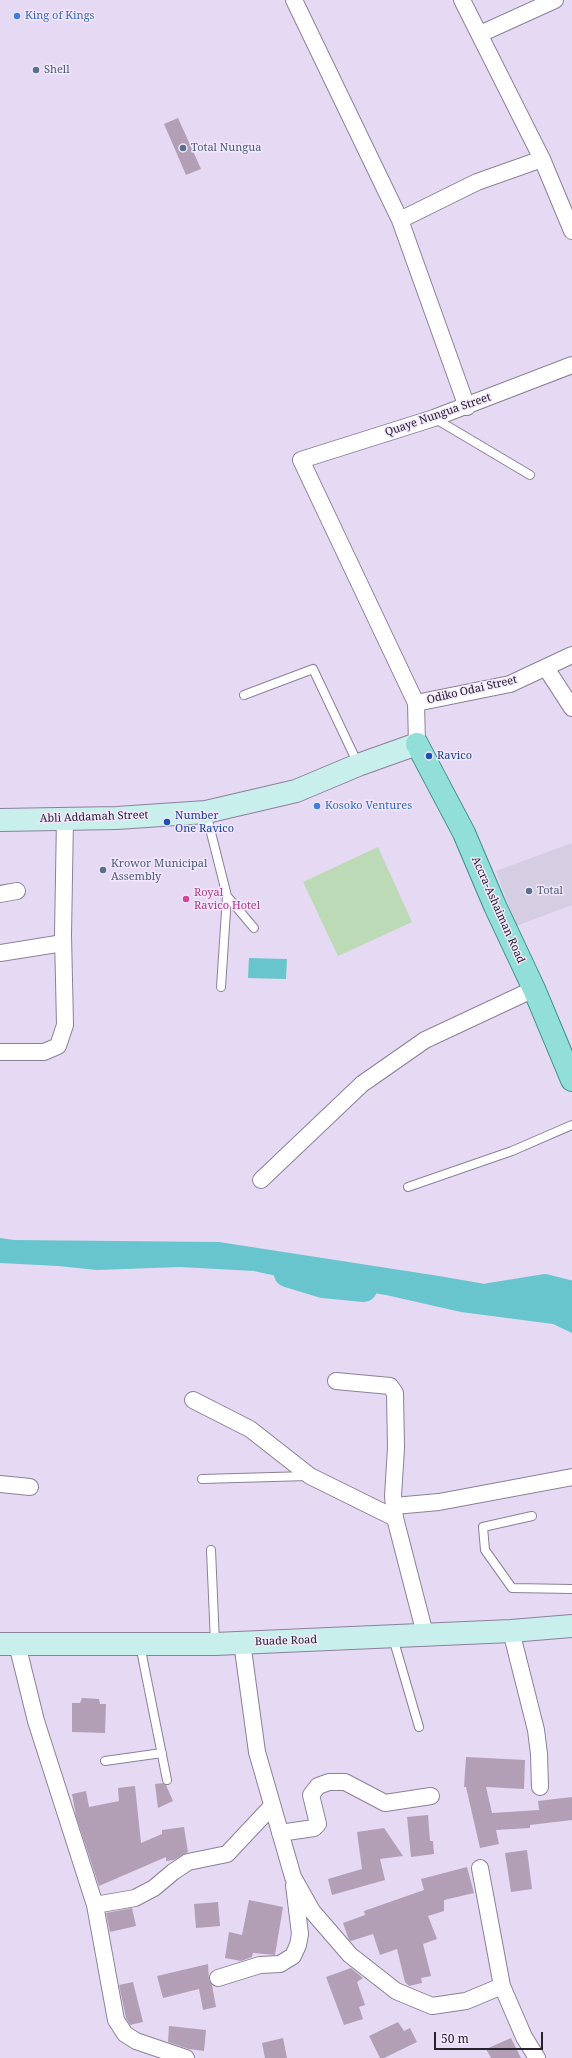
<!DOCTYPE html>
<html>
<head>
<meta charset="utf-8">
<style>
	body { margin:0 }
	#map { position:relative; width:572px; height:2058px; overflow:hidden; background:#e6d9f4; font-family:"Noto Serif",serif }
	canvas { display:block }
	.scale { position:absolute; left:434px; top:2032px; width:109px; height:18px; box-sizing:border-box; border:2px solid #26212b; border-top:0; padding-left:5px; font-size:12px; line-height:14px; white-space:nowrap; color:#26212b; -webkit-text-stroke:3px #f2e7fd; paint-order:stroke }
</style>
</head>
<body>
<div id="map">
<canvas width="572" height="2058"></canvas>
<div class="scale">50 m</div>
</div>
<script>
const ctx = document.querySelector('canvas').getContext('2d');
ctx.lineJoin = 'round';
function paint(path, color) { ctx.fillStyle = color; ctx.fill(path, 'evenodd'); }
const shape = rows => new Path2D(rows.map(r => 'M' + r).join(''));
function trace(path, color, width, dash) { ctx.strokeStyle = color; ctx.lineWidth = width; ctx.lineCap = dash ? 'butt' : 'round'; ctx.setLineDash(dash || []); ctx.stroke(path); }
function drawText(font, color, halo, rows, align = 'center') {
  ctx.font = font + ' "Noto Serif",serif'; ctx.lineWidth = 3; ctx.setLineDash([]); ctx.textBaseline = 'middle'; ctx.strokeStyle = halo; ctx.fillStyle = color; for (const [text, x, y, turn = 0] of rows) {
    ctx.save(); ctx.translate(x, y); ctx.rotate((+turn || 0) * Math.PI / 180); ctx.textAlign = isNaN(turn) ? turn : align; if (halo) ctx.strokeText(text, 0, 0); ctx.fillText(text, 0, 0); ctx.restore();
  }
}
const commercial = shape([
	[572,843,572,905,516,926,496,871]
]);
const green = shape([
	[378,847,412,922,338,956,303,882]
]);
const water = shape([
	[249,958,287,959,286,979,248,978],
	[0,1238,14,1240,219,1242,439,1276,572,1299,572,1333,553,1324,461,1312,386,1295,303,1282,254,1271,180,1267,97,1270,58,1266,0,1263]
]);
const river = shape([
	[287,1274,323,1285,364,1289],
	[489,1296,545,1287,572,1294]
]);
const building = shape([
	[178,118,201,169,186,175,164,124],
	[82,1698,99,1699,100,1704,106,1704,105,1733,72,1732,72,1703,80,1703],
	[466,1757,525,1760,524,1789,486,1787,492,1813,539,1810,538,1801,572,1797,572,1820,530,1825,530,1828,496,1830,499,1844,480,1848,466,1787,464,1787],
	[163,1783,166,1785,173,1801,158,1808,155,1784],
	[135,1786,141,1843,162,1834,162,1830,184,1827,188,1852,174,1860,166,1861,166,1857,99,1886,76,1816,72,1794,86,1791,89,1807,119,1801,118,1788],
	[428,1815,430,1841,433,1841,434,1854,411,1857,407,1817],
	[384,1828,403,1856,380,1859,385,1880,332,1895,328,1879,362,1869,357,1832],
	[527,1850,532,1889,511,1892,505,1853],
	[467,1867,474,1893,444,1900,444,1911,428,1916,437,1939,423,1944,431,1976,421,1978,422,1983,409,1986,405,1982,397,1949,380,1955,373,1934,351,1941,349,1940,343,1923,365,1915,364,1911,424,1890,421,1879],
	[249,1900,283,1907,275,1955,253,1953,252,1957,241,1961,225,1958,229,1932,242,1935],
	[218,1902,220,1926,196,1928,194,1904],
	[132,1908,136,1926,110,1932,106,1913],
	[208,1964,209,1980,212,1985,216,2007,203,2010,199,1989,163,1998,157,1976],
	[351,1968,363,1978,357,1982,365,2005,359,2007,363,2019,344,2025,326,1977],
	[133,1982,143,2022,130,2025,126,2018,119,1985],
	[398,2022,404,2031,410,2028,417,2042,384,2058,380,2058,369,2036],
	[169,2026,206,2030,204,2051,189,2049,168,2042],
	[283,2038,287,2058,265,2058,262,2043],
	[511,2038,521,2058,491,2058,486,2049]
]);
const lane = shape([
	[434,418,530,475],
	[244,695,313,669,358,764],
	[206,813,227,896,221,987],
	[227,896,254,928],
	[408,1187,512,1151,572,1125],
	[202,1479,308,1476],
	[532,1516,483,1527,485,1550,512,1588,572,1589],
	[211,1550,215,1643],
	[393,1638,419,1727],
	[140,1645,167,1780],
	[105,1761,162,1753]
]);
const street = shape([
	[294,0,400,220,467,407],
	[462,0,542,159,572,231],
	[480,34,555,0],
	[400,220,477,182,542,159],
	[546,668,572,708],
	[416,703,510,684,572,655],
	[417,744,416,703,301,460,434,418,572,365],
	[0,894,17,891],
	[0,953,63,943],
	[0,1052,44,1052,58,1046,65,1025,63,935,65,818],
	[261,1180,362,1084,425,1040,534,989],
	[336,1381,390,1386,395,1393,396,1448,393,1496,395,1518,425,1634],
	[193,1400,250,1429,310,1476,395,1518],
	[0,1484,30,1487],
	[394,1506,439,1502,572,1477],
	[511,1631,536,1730,539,1754,540,1787],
	[242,1642,257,1752,293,1877,312,1911,350,1955,396,1991,432,2006,466,2001,502,1986,524,2037,537,2058],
	[17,1644,36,1721,95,1905,116,2020,125,2034,136,2041,186,2058],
	[280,1833,314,1828,318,1824,311,1795,318,1786,329,1782,345,1782,385,1803,431,1796],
	[480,1868,502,1986],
	[95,1905,135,1898,154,1888,173,1872,188,1862,227,1854,272,1806],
	[218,1978,260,1965,280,1964,293,1956,298,1945,300,1934,294,1885]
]);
const secondary = shape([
	[0,820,117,818,206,812,296,791,358,765,417,744],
	[0,1644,215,1644,511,1631,572,1626]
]);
const primary = shape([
	[417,744,464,833,495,906,534,989,572,1080]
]);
const markers = [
	[17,16,4,"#3f7fe0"],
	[36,70,4,"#5c6f8a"],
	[183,148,4,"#5c6f8a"],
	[429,756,4,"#1a4fb4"],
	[317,806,4,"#3f7fe0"],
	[167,822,4,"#1a4fb4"],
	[103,870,4,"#5c6f8a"],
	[529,891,4,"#5c6f8a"],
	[186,899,4,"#d1479c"]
];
const shopNames = [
	["King of Kings",25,16],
	["Kosoko Ventures",325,806]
];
const serviceNames = [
	["Shell",44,70],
	["Total Nungua",191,148],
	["Krowor Municipal",111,864],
	["Assembly",111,877],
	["Total",537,891]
];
const streetNames = [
	["Quaye Nungua Street",438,415,-19],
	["Odiko Odai Street",472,690,-13],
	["Abli Addamah Street",94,817,-2],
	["Accra-Ashaiman Road",498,910,66],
	["Buade Road",286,1641,-2]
];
const transitNames = [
	["Ravico",437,756],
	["Number",175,816],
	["One Ravico",175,829]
];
const hotelNames = [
	["Royal",194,893],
	["Ravico Hotel",194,906]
];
paint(commercial, '#d5cde2');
paint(green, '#bbdab5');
paint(water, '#68c5cd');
trace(river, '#68c5cd', 26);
paint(building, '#b29fb6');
trace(lane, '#8c8099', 10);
trace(street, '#8c8099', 18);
trace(secondary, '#8c8099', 24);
trace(primary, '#3d8f8c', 24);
trace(lane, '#fff', 8);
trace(street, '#fff', 16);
trace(secondary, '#c9efec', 22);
trace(primary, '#92dfd9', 22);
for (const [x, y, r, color] of markers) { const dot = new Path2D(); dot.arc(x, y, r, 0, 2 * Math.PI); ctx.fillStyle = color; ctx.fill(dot); trace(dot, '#f2e7fd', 1.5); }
drawText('11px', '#366cbe', '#f2e7fd', shopNames, 'left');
drawText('11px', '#4e5e75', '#f2e7fd', serviceNames, 'left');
drawText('11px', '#26212b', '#f2e7fd', streetNames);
drawText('11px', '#164399', '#f2e7fd', transitNames, 'left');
drawText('11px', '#b23c85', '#f2e7fd', hotelNames, 'left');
</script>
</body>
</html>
